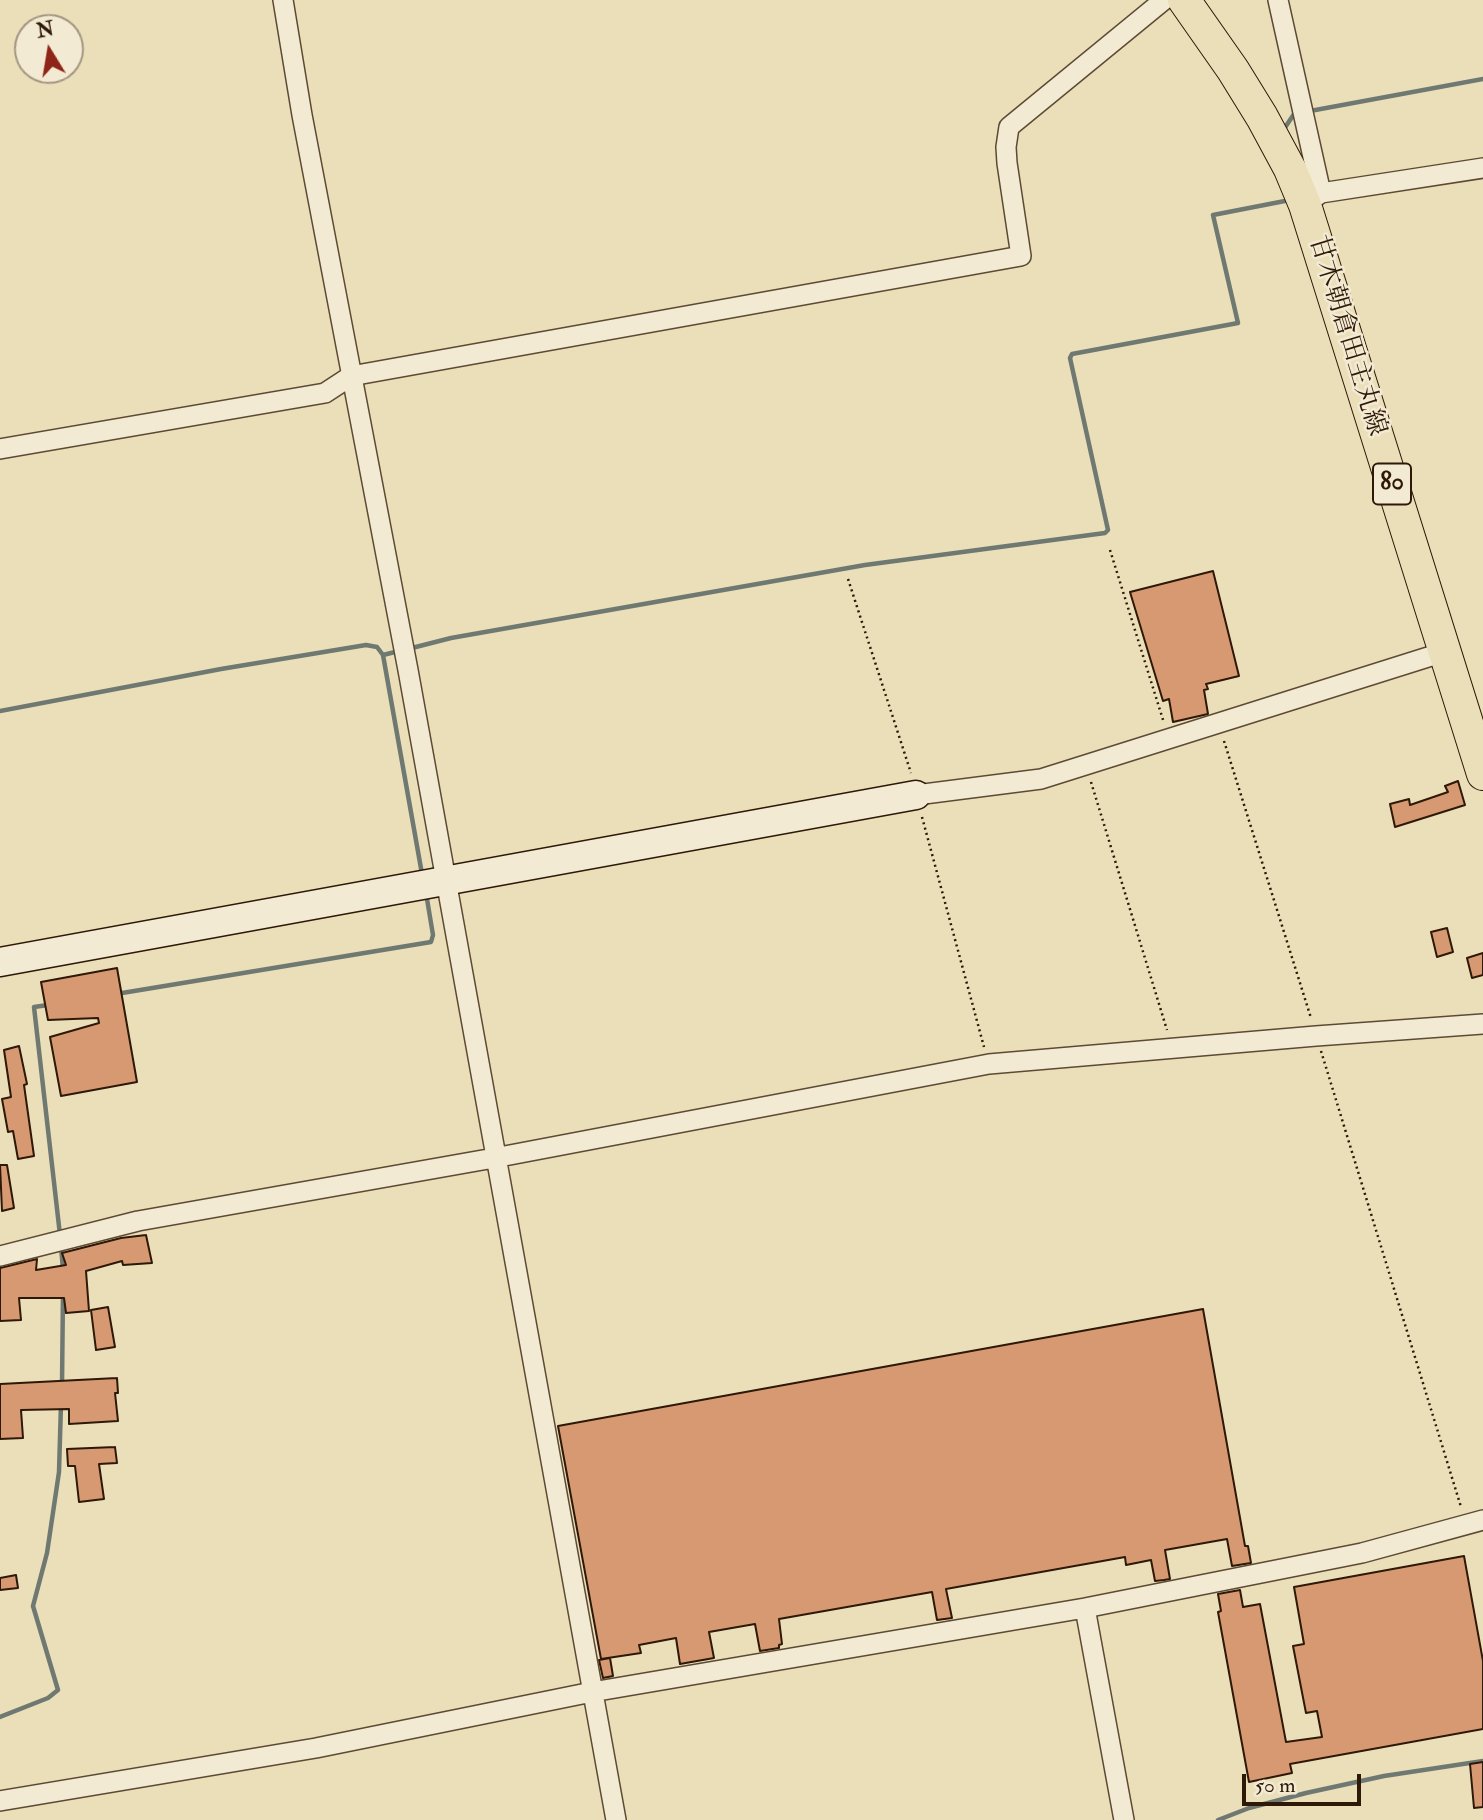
<!DOCTYPE html>
<html>
<head>
<meta charset="utf-8">
<style>
	body { margin:0 }
	#map { position:relative; width:1483px; height:1820px; overflow:hidden; background:#ebdfba; font-family:"IM FELL Double Pica",serif }
	canvas { display:block }
	.north { position:absolute; left:14px; top:14px; width:70px; height:70px; box-sizing:border-box; background:#f2ead2; border:2px solid #a49681; border-radius:50%; rotate:349deg; font-size:19px; font-weight:700; line-height:28px; text-align:center; color:#2e1807 }
	.north::after { content:''; display:block; margin:auto; width:24px; height:32px; background:#8f2418; clip-path:polygon(50% 0,100% 100%,50% 72%,0 100%) }
	.scale { position:absolute; left:1242px; top:1774px; width:119px; height:32px; box-sizing:border-box; border:4px solid #2e1807; border-top:0; padding-left:9px; font-size:21px; line-height:24px; white-space:nowrap; color:#2e1807; -webkit-text-stroke:5px #f2ead2; paint-order:stroke }
</style>
</head>
<body>
<div id="map">
<canvas width="1483" height="1820"></canvas>
<div class="north">N</div>
<div class="scale">50 m</div>
</div>
<script>
const ctx = document.querySelector('canvas').getContext('2d');
ctx.lineJoin = 'round';
const shape = rows => new Path2D(rows.map(r => 'M' + r).join(''));
function trace(path, color, width, dash) { ctx.strokeStyle = color; ctx.lineWidth = width; ctx.lineCap = dash ? 'butt' : 'round'; ctx.setLineDash(dash || []); ctx.stroke(path); }
function paint(path, color) { ctx.fillStyle = color; ctx.fill(path, 'evenodd'); }
function drawText(font, color, halo, rows, align = 'center') {
  ctx.font = font + ' "IM FELL Double Pica","Noto Serif JP",serif'; ctx.lineWidth = 5; ctx.setLineDash([]); ctx.textBaseline = 'middle'; ctx.strokeStyle = halo; ctx.fillStyle = color; for (const [text, x, y, turn = 0] of rows) {
    ctx.save(); ctx.translate(x, y); ctx.rotate((+turn || 0) * Math.PI / 180); ctx.textAlign = isNaN(turn) ? turn : align; if (halo) ctx.strokeText(text, 0, 0); ctx.fillText(text, 0, 0); ctx.restore();
  }
}
const stream = shape([
	[1310,111,1483,79],
	[1284,129,1294,114,1298,113],
	[408,649,451,638,865,565,1105,533,1108,530,1070,358,1072,354,1238,323,1213,215,1290,200],
	[383,655,399,651],
	[0,711,221,669,366,645,377,647,383,655,422,874],
	[116,994,431,942,433,935,426,893],
	[48,1005,34,1007,60,1235],
	[61,1247,63,1269],
	[62,1385,63,1292],
	[0,1717,48,1698,58,1690,33,1606,47,1553,59,1472,61,1404],
	[1218,1820,1249,1808,1306,1793,1384,1776,1483,1761]
]);
const building = shape([
	[1213,571,1239,676,1206,684,1208,689,1204,690,1208,714,1173,722,1169,699,1163,701,1130,592,1213,571],
	[1458,781,1465,805,1395,827,1390,804,1409,799,1410,805,1448,792,1445,786,1458,781],
	[1447,928,1453,952,1437,957,1431,932,1447,928],
	[1483,953,1483,975,1472,978,1467,958,1483,953],
	[117,968,137,1082,61,1096,50,1037,99,1023,98,1018,48,1020,41,982,117,968],
	[19,1046,27,1084,24,1085,34,1156,18,1159,13,1131,8,1132,2,1099,11,1097,4,1050,19,1046],
	[0,1165,7,1165,14,1208,2,1211,0,1165],
	[146,1235,152,1263,123,1265,122,1261,86,1271,89,1311,66,1313,64,1298,19,1298,21,1320,0,1321,0,1268,37,1259,36,1270,66,1265,62,1253,121,1238,146,1235],
	[108,1307,115,1347,96,1350,91,1310,108,1307],
	[1203,1309,1245,1546,1248,1546,1251,1563,1232,1566,1227,1539,1165,1550,1170,1579,1164,1580,1155,1581,1151,1560,1126,1565,1125,1557,946,1589,952,1618,937,1620,932,1592,779,1619,782,1644,779,1645,779,1648,760,1651,755,1624,709,1632,714,1658,680,1664,676,1638,639,1645,641,1653,601,1659,558,1426,1203,1309],
	[117,1378,118,1393,115,1393,118,1421,69,1424,69,1409,21,1410,23,1438,0,1439,0,1384,117,1378],
	[115,1447,117,1463,99,1464,104,1499,79,1502,75,1466,68,1466,67,1449,115,1447],
	[1464,1556,1483,1661,1483,1729,1290,1764,1292,1773,1249,1782,1218,1612,1221,1611,1218,1594,1240,1590,1243,1607,1260,1604,1286,1742,1322,1737,1317,1711,1306,1713,1293,1646,1304,1644,1294,1587,1464,1556],
	[16,1575,18,1588,0,1590,0,1578,16,1575],
	[610,1658,613,1676,603,1678,599,1660,610,1658],
	[1483,1762,1483,1807,1474,1808,1470,1764,1483,1762]
]);
const path = shape([
	[1110,550,1164,723],
	[848,579,911,773],
	[1224,741,1311,1018],
	[1091,782,1167,1030],
	[922,817,984,1047],
	[1321,1051,1461,1507]
]);
const street = shape([
	[283,0,302,115,408,670,616,1820],
	[1278,0,1321,193],
	[1311,200,1321,193,1483,168],
	[0,449,325,393,351,376,1021,256,1007,163,1006,147,1009,127,1164,0],
	[916,795,1041,779,1444,652],
	[0,1256,138,1221,494,1158,989,1064,1316,1036,1483,1024],
	[1085,1608,1124,1820],
	[0,1801,316,1748,592,1692,1085,1608,1362,1553,1483,1520]
]);
const secondary = shape([
	[0,962,916,795]
]);
const primary = shape([
	[1184,0,1233,70,1262,117,1290,169,1305,205,1483,774]
]);
const shields = [
	[1392,484,38]
];
const shieldNames = [
	["80",1392,484]
];
const streetNames = [
	["甘木朝倉田主丸線",1346,336,73]
];
trace(stream, '#6f7972', 4.5);
paint(building, '#d79971');
trace(building, '#2e1807', 2);
trace(street, '#5d4a34', 22);
trace(secondary, '#2e1807', 31);
trace(primary, '#2e1807', 34);
trace(path, '#2e1807', 2.5, [2, 3.5]);
trace(street, '#f2ead2', 19);
trace(secondary, '#f2ead2', 28);
trace(primary, '#ebdfba', 32);
for (const [x, y, w] of shields) { const box = new Path2D(); box.roundRect(x - w / 2, y - 20.5, w, 41, 5); ctx.fillStyle = '#f2ead2'; ctx.fill(box); trace(box, '#2e1807', 2); }
drawText('bold 24px', '#2e1807', null, shieldNames);
drawText('26px', '#2e1807', '#f2ead2', streetNames);
</script>
</body>
</html>
